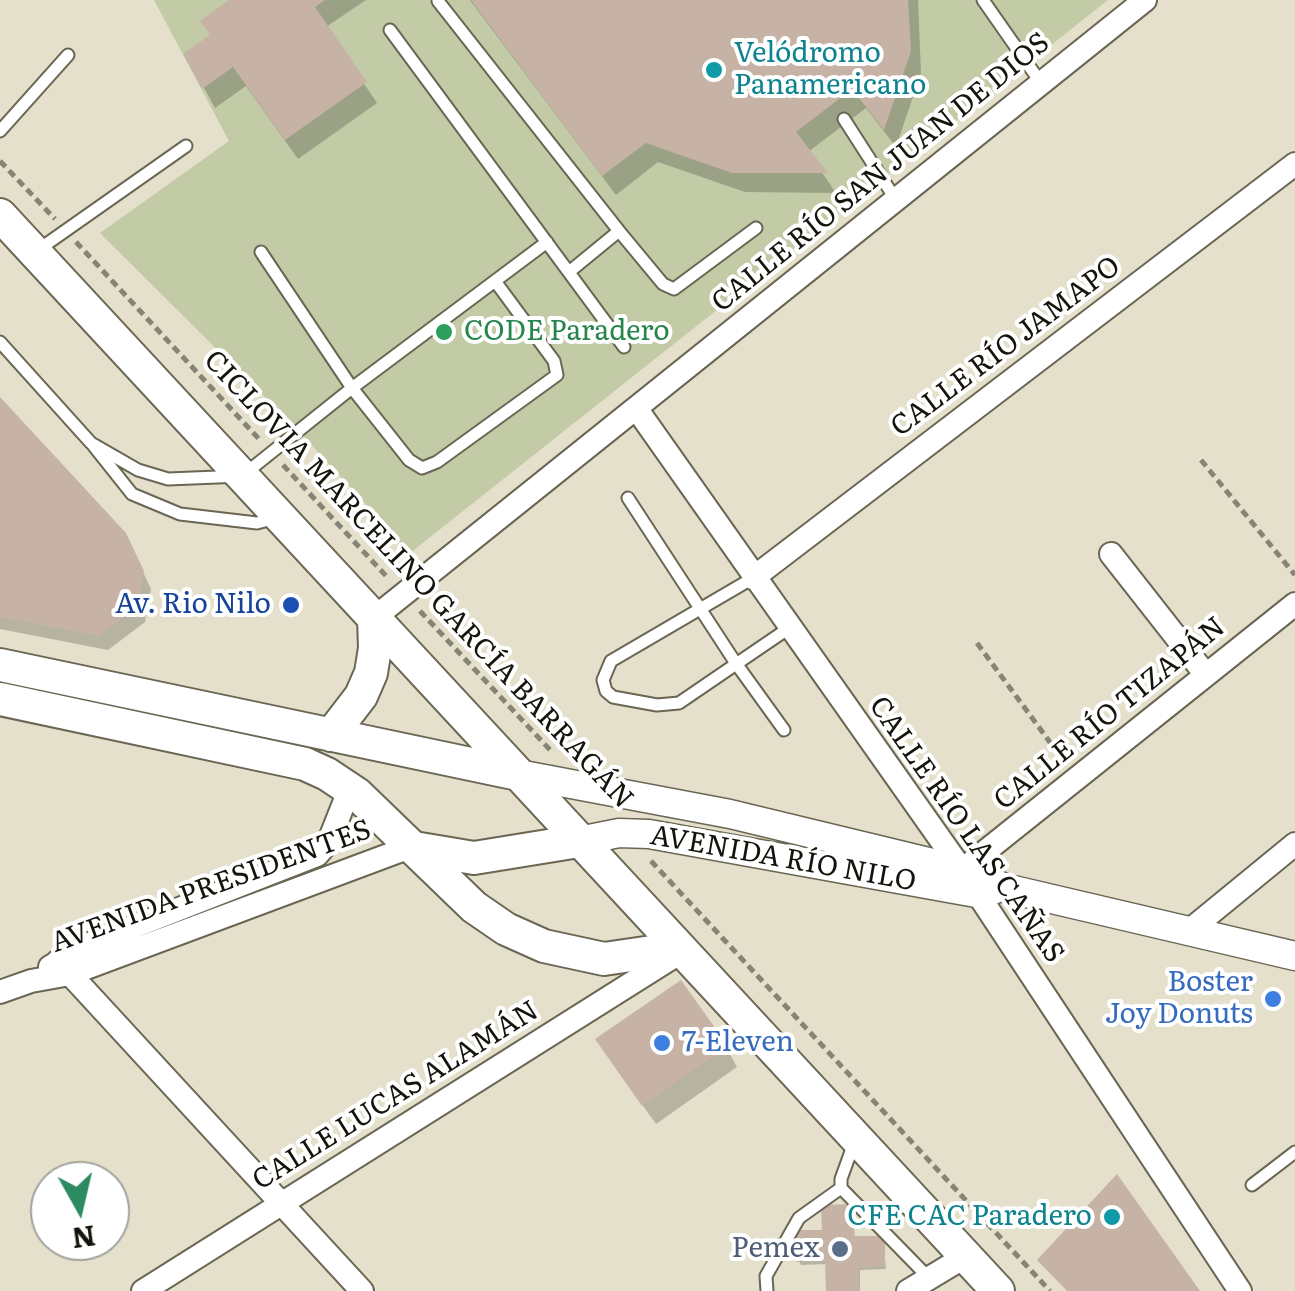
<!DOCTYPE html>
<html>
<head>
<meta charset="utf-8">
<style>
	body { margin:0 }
	#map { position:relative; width:1295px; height:1291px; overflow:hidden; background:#e4e0cb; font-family:Literata,serif }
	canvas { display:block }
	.north { position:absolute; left:30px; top:1161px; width:100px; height:100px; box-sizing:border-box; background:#fff; border:2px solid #a1a19e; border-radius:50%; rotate:172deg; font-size:28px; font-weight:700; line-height:40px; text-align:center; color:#14130c }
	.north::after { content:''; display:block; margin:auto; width:35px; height:45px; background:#2d8a61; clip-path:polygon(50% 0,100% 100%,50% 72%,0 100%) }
</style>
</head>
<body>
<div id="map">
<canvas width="1295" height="1291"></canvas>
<div class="north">N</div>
</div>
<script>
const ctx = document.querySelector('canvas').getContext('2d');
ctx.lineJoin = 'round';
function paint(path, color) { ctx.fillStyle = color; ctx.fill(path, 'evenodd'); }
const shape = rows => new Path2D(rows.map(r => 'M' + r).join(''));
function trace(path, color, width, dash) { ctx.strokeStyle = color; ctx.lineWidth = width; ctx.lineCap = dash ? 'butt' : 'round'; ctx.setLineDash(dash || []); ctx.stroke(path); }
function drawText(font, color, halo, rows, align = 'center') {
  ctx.font = font + ' Literata,serif'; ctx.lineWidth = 8; ctx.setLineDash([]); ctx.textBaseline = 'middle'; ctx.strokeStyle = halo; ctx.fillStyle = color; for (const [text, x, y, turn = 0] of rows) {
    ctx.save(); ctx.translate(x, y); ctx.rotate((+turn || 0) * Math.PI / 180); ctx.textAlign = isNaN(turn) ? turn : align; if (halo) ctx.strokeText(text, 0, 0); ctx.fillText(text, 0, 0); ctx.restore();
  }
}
const green = shape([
	[154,0,1108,0,410,553,298,430,100,233,229,141]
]);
const shadow = shape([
	[234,0,366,0,326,27,377,103,298,159,246,86,215,108,186,55,212,36],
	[470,0,918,0,921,73,896,147,866,108,808,152,836,193,745,192,658,162,616,195],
	[0,401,133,551,151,589,145,622,108,650,0,629],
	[726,1047,737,1067,656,1124,610,1060],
	[852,1207,855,1239,883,1238,886,1269,860,1270,860,1291,829,1291,828,1264,801,1265,799,1261]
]);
const building = shape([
	[229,0,325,0,315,7,367,82,285,140,233,67,202,89,183,54,210,35,200,21],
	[471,0,908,0,911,51,884,130,852,89,796,132,828,173,732,173,646,143,602,176],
	[0,397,126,533,144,571,138,606,99,636,0,617],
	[681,980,728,1046,642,1106,595,1039],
	[1117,1174,1200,1291,1067,1291,1037,1260],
	[854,1204,854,1236,885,1236,885,1266,859,1267,859,1291,826,1291,825,1261,796,1262,796,1230,822,1230,821,1205]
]);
const path = shape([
	[0,161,55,219],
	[76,242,259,439],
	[1201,460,1295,575],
	[283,465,388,578],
	[420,611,553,753],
	[977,643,1063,760],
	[651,861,1050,1291]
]);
const service = shape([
	[983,0,1041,83],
	[438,1,619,231],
	[390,30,624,347],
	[844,119,896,200],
	[0,131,68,55],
	[38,250,186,146],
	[261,252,352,388,409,460,422,468,437,462,557,375,554,361,495,281],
	[569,272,619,231,663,284,674,289,756,228],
	[0,342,91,443,138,470,168,479,242,476,352,388,547,242],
	[93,445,132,494,180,514,257,523,276,518],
	[628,498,735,662,784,730],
	[753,578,611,661,603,680,606,691,613,697,657,705,679,703,789,628],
	[854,1143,841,1179,841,1188,929,1278],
	[1252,1185,1295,1152],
	[767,1291,766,1276,799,1218,841,1188]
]);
const minor = shape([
	[636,408,962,870,1240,1291],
	[1111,554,1206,675],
	[753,578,1295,164],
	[374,618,1145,0],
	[962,870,1295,604],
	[1190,930,1295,844],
	[58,961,362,1291],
	[50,967,87,945,317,855,329,841,350,788],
	[0,992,31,981,70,974,410,847],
	[143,1291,681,952],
	[908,1291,966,1256]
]);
const tertiary = shape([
	[518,774,730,814,962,870,1005,888,1295,956],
	[579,841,619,833,649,834,976,893,993,890]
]);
const secondary = shape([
	[0,215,998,1291],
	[0,665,518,774],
	[0,699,305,764,327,774,357,794,474,907,506,929,544,946,604,959,679,948],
	[331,735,361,696,371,673,375,648,374,618],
	[414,848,474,858,579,841]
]);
const markers = [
	[714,70,10,"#0f9aa8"],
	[444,332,10,"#2e9e5b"],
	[291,605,10,"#1a4fb4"],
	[1273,999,10,"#3f7fe0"],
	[662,1043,10,"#3f7fe0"],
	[1112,1217,10,"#0f9aa8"],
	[840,1249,10,"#5c6f8a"]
];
const cultureNames = [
	["Velódromo",734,54],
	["Panamericano",734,86],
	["CFE CAC Paradero",1092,1217,"right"]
];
const streetNames = [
	["CALLE RÍO SAN JUAN DE DIOS",881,173,-39],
	["CALLE RÍO JAMAPO",1006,347,-37],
	["CICLOVIA MARCELINO GARCÍA BARRAGÁN",418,580,47],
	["CALLE RÍO TIZAPÁN",1110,714,-39],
	["CALLE RÍO LAS CAÑAS",966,830,55],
	["AVENIDA RÍO NILO",783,859,10],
	["AVENIDA PRESIDENTES",211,887,-20],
	["CALLE LUCAS ALAMÁN",396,1096,-32]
];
const leisureNames = [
	["CODE Paradero",464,332]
];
const transitNames = [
	["Av. Rio Nilo",271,605]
];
const shopNames = [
	["Boster",1253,983],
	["Joy Donuts",1253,1015],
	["7-Eleven",682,1043,"left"]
];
const serviceNames = [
	["Pemex",820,1249]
];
paint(green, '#c2caa6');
paint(shadow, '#0003');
paint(building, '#c6b3a6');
trace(service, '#6a6654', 15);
trace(minor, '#6a6654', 26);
trace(tertiary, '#6a6654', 31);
trace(secondary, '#6a6654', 36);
trace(path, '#868475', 5, [8, 5]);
trace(service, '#fff', 11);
trace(minor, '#fff', 22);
trace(tertiary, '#fff', 28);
trace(secondary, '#fff', 32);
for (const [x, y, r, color] of markers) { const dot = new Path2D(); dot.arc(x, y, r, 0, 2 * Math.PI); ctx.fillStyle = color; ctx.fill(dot); trace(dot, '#fff', 4); }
drawText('28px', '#0d838f', '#fff', cultureNames, 'left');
drawText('28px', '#14130c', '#fff', streetNames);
drawText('28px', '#27864d', '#fff', leisureNames, 'left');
drawText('28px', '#164399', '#fff', transitNames, 'right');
drawText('28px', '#366cbe', '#fff', shopNames, 'right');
drawText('28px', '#4e5e75', '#fff', serviceNames, 'right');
</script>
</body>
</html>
